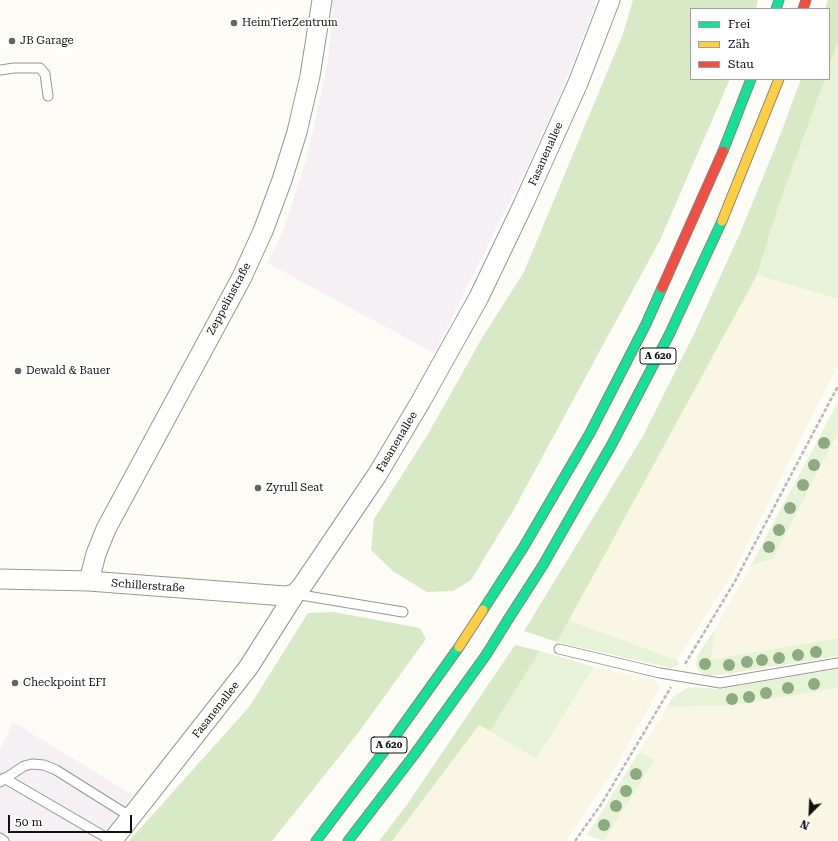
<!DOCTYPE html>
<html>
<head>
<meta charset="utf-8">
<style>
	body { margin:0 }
	#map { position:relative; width:838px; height:841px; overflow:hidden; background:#fdfcf7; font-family:"Roboto Serif",serif }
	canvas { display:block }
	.legend { position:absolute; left:690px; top:8px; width:140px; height:72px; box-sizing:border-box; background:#fff; border:1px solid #a0a0a0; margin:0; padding:5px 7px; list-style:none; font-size:12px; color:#111 }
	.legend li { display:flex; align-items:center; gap:8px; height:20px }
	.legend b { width:20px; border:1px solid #a0a0a0 }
	.north { position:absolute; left:790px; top:793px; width:40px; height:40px; -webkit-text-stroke:3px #fff; paint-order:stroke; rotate:204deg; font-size:11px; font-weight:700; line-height:16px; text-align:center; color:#111 }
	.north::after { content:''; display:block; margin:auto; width:14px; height:18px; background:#111; clip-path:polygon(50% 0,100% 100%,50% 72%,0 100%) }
	.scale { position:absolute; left:8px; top:815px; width:124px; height:18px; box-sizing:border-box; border:2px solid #111; border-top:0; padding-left:5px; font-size:12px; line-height:14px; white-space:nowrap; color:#111; -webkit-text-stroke:3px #fff; paint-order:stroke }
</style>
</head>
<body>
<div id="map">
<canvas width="838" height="841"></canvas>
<ul class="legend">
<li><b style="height:5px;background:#16e098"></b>Frei</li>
<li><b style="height:5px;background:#ffcf43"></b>Zäh</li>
<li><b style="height:5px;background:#f24e42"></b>Stau</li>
</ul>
<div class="north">N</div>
<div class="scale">50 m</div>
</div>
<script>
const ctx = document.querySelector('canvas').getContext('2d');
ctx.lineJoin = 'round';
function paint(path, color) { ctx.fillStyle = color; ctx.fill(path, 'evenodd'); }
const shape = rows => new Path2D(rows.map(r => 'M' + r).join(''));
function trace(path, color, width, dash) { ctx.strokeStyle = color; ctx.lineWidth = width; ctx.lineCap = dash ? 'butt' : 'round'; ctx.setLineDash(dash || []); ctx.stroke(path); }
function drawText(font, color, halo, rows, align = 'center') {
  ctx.font = font + ' "Roboto Serif",serif'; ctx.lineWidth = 4; ctx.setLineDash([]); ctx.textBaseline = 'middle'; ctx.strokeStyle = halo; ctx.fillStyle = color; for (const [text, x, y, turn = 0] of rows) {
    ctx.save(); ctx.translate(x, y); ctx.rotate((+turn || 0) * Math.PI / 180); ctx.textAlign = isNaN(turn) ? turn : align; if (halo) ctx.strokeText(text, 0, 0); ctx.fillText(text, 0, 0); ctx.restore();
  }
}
const industrial = shape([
	[333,0,597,0,565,83,526,169,434,353,267,263,282,234,307,157,328,62],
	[13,722,133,795,99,841,0,841,0,750]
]);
const farmland = shape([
	[757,275,838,299,838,365,732,575,677,660,568,620],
	[838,433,838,638,710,659,715,629,751,565,773,559],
	[594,667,654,680,660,687,613,771,566,841,392,841,479,724,536,759],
	[838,688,838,841,604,841,655,761,639,752,667,707,730,706]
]);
const green = shape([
	[838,42,838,299,757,275,778,207,825,79,829,79,829,67],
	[838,402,838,433,773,559,751,565],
	[568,620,677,660,679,664,671,668,557,642],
	[715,629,711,659,838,638,838,656,734,673,709,676,699,672,696,665,697,656],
	[540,651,594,667,536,759,490,731],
	[838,669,838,688,730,706,667,707,673,697,689,687,720,689],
	[639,752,655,760,604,841,587,835]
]);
const forest = shape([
	[633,0,758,0,756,9,691,9,691,79,730,79,660,240,513,511,471,580,453,591,427,592,394,572,371,550,374,519,428,434,482,338,524,272,623,34],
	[828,0,838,0,838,42,829,67,829,9,825,9],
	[801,79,825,79,778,207,757,275,557,642,524,631,643,436,694,334,741,231,781,133],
	[333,612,420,628,426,639,358,733,272,841,129,841,249,707,308,613],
	[515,645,540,651,490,731,479,725,392,841,379,841,406,806]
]);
const path = shape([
	[685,664,734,583,838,386],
	[575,841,602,803,671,687]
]);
const lane = shape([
	[0,70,14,68,40,68,45,74,48,96],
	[295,594,403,612],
	[559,649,660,673,720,683,838,663],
	[4,778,112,841],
	[0,782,24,766,32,764,44,765,56,770,131,817],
	[0,838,4,841]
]);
const street = shape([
	[0,579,89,581,285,596,295,594],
	[89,581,96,554,106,529,242,277,263,231,282,180,297,132,310,76,322,0],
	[112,841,248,668,295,594,302,586,377,475,421,401,479,297,523,205,578,83,610,0]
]);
const fast = shape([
	[776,9,779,0],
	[723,151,751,79],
	[483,610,523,548,590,433,646,324,662,288],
	[509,618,543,565,612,444,669,335,722,221],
	[316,841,391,742,459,647],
	[348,841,414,755,486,655]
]);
const slow = shape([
	[722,221,779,79]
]);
const jam = shape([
	[803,9,806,0],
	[662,288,723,151]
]);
const fastBridge = shape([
	[486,655,509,618]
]);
const slowBridge = shape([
	[459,647,483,610]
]);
const trees = [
	[824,443],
	[814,465],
	[803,485],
	[790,508],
	[779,530],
	[769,547],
	[816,652],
	[798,655],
	[779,658],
	[762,660],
	[747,662],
	[705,664],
	[729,665],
	[814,684],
	[788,688],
	[766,693],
	[749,697],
	[732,699],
	[636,774],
	[626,791],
	[616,806],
	[604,825]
];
const markers = [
	[234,23,4,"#646362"],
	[12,41,4,"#646362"],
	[18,371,4,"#646362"],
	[258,488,4,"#646362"],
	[15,683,4,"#646362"]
];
const shields = [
	[658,356,36],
	[389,745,36]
];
const shieldNames = [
	["A 620",658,356],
	["A 620",389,745]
];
const poiNames = [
	["HeimTierZentrum",242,23],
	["JB Garage",20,41],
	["Dewald & Bauer",26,371],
	["Zyrull Seat",266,488],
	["Checkpoint EFI",23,683]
];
const streetNames = [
	["Fasanenallee",546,154,-66],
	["Zeppelinstraße",229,299,-62],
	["Fasanenallee",397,442,-59],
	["Schillerstraße",148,586,4],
	["Fasanenallee",216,710,-52]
];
paint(industrial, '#f5f0f3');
paint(farmland, '#f9f7e4');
paint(green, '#e7f3d7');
paint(forest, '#d8eac5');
trace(lane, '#979795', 11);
trace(street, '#979795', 21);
trace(fast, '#858482', 11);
trace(slow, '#858482', 11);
trace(jam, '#858482', 11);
trace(path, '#b9b9b8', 2.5, [4, 2]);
trace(lane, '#fffffe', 9);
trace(street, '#fffffe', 19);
trace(fast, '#16e098', 9);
trace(slow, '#ffcf43', 9);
trace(jam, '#f24e42', 9);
trace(fastBridge, '#858482', 11, []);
trace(slowBridge, '#858482', 11, []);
trace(fastBridge, '#16e098', 9);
trace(slowBridge, '#ffcf43', 9);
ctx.fillStyle = '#8cac80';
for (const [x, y] of trees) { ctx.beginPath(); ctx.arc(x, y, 6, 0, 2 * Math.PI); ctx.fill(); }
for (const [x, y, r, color] of markers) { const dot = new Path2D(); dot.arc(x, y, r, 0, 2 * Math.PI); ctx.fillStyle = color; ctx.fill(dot); trace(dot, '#fff', 1.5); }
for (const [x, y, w] of shields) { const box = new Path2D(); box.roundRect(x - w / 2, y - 8, w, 16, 3); ctx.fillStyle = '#fff'; ctx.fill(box); trace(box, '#111', 1); }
drawText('bold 10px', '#111', null, shieldNames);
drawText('11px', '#111', '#fff', poiNames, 'left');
drawText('11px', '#111', '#fff', streetNames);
</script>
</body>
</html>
